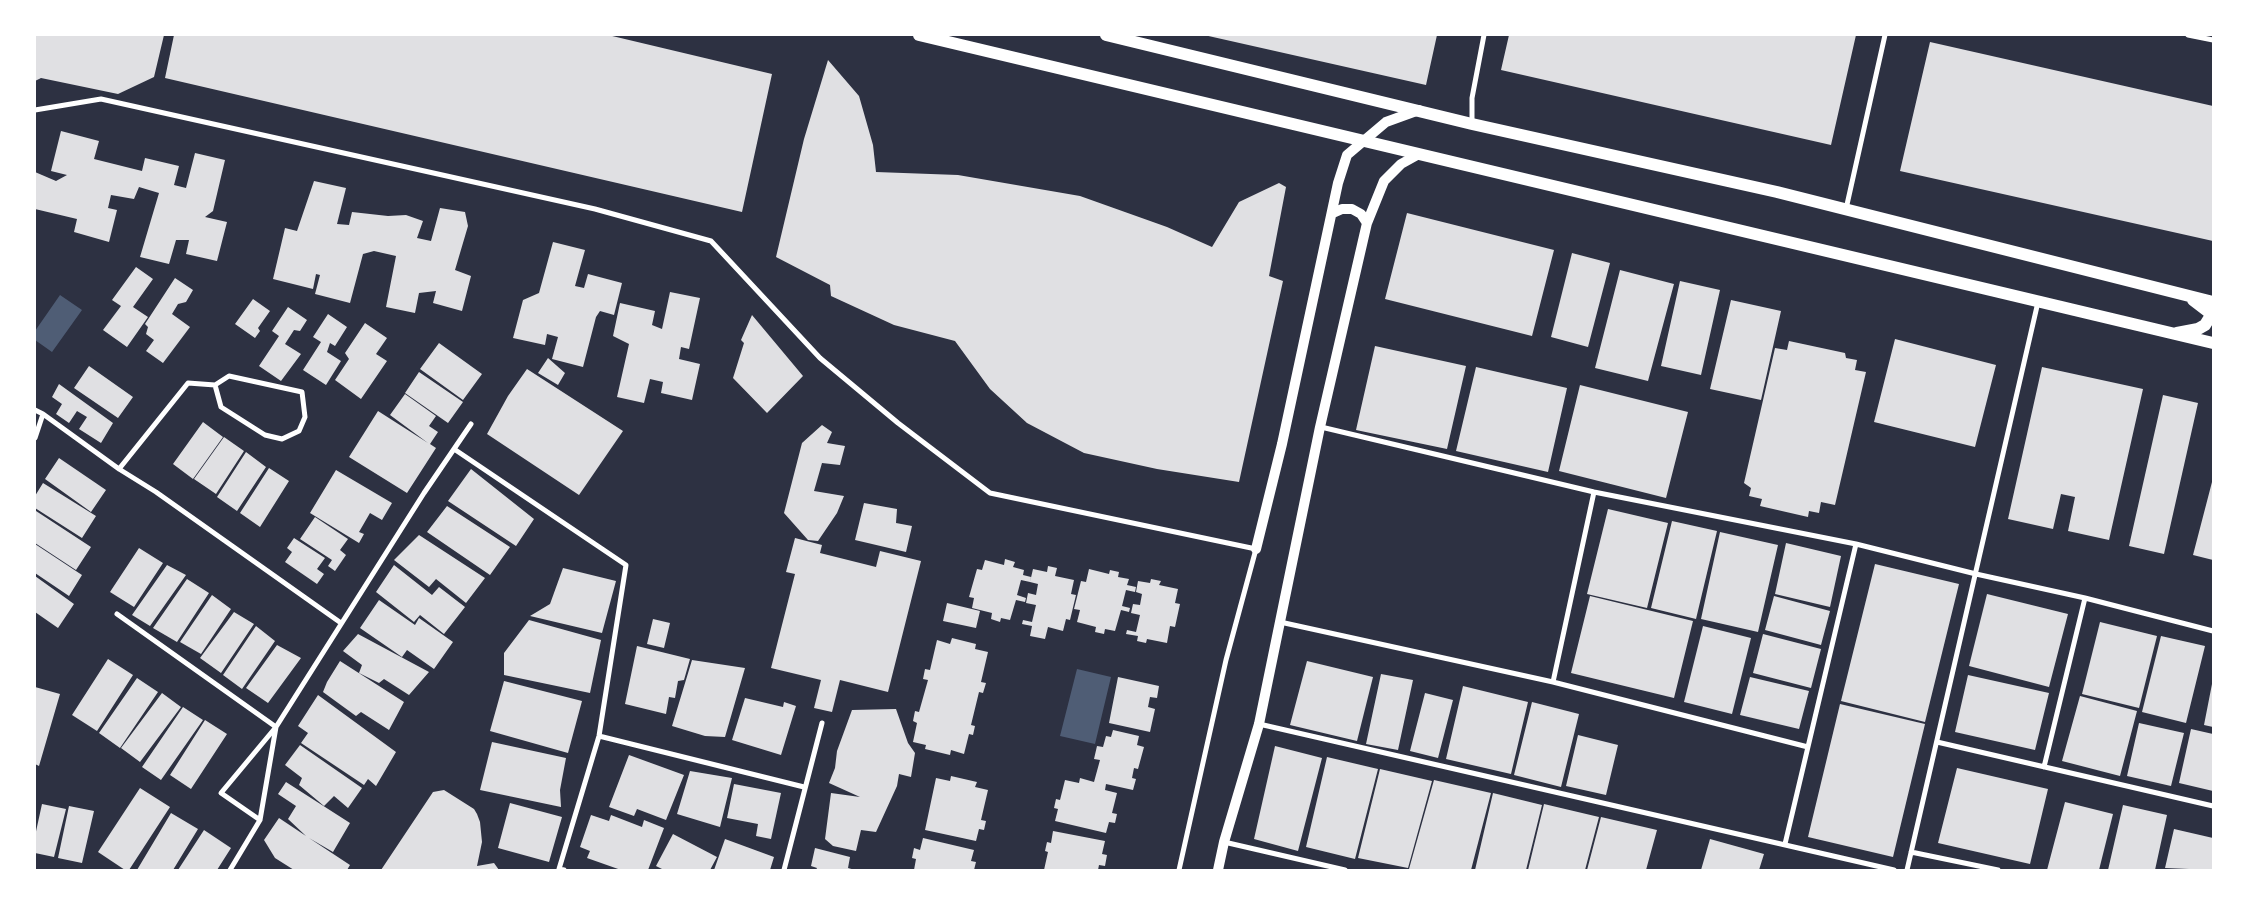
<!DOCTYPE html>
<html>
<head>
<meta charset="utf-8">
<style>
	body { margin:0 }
	#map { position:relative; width:2248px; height:905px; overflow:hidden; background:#2d3142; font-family:"DM Sans",sans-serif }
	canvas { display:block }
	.frame { position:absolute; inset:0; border:36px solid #fff; pointer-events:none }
</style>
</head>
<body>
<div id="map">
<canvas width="2248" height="905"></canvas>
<div class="frame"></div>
</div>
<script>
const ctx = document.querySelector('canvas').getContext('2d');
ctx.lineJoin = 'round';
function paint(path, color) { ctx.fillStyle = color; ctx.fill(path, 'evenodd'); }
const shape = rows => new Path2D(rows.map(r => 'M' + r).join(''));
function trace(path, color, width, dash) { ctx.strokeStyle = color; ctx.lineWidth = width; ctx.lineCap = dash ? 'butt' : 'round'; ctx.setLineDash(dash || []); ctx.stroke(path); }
const water = shape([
	[60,295,82,310,52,352,35,340,35,331],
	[1077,669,1111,677,1095,744,1060,736]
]);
const building = shape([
	[35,35,164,35,154,77,118,94,41,78,35,81],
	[174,35,608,35,772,74,742,212,165,78],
	[1204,35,1437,35,1426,85],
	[1509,35,1856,35,1831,145,1501,70],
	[1930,42,2213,106,2213,241,1900,171],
	[828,60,859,96,873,145,876,172,958,175,1080,196,1167,227,1212,247,1239,202,1279,183,1286,187,1269,276,1283,281,1239,482,1157,469,1084,453,1027,423,990,389,955,341,894,325,831,296,830,285,776,257,804,139],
	[61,131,99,141,94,159,142,171,145,158,179,166,174,185,186,188,195,153,225,160,213,211,205,217,227,222,217,261,186,254,189,240,176,240,169,264,140,257,159,193,139,187,134,199,111,195,108,208,117,210,109,242,74,232,77,219,35,209,35,172,56,181,67,175,51,171],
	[314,181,346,188,337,224,349,225,352,212,388,216,406,215,423,221,417,238,431,241,440,208,465,212,468,226,455,270,471,276,462,311,433,303,436,291,419,293,415,313,386,307,396,256,374,251,363,254,350,303,315,294,320,275,316,274,313,289,273,279,285,228,297,231],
	[1407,213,1554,250,1532,336,1385,299],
	[553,242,585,250,575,286,584,288,588,274,622,283,614,315,600,311,596,317,583,367,552,359,558,337,547,334,545,345,513,338,523,300,539,293],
	[1572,253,1610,263,1588,347,1551,337],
	[136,267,153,279,133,307,148,317,127,347,103,330,121,306,112,300],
	[1620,270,1674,284,1648,381,1595,368],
	[175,278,193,290,186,302,178,304,172,314,190,327,163,363,146,351,154,340,146,334,148,327,145,324],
	[1680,281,1720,290,1701,375,1661,366],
	[670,292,700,298,689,349,681,347,679,359,700,364,692,400,661,393,663,382,650,379,644,403,617,397,629,344,613,336,620,303,655,311,652,325,662,329],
	[253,299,270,311,258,328,260,331,255,338,235,324],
	[1731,300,1781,311,1761,400,1710,389],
	[288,307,307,320,300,331,294,330,285,344,301,354,281,381,259,366,279,336,272,331],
	[328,314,347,327,335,346,330,343,327,352,341,361,326,385,303,370,321,342,313,337],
	[752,315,803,376,767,413,733,378,744,343,741,340],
	[365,323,387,338,376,354,387,361,361,399,335,380,349,359,345,353],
	[1895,339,1996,365,1975,447,1874,422],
	[1789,341,1845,353,1846,358,1857,360,1855,370,1866,372,1835,505,1821,502,1819,513,1809,511,1808,517,1760,506,1762,499,1749,496,1751,488,1744,483,1775,348,1787,350],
	[439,343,482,374,463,400,420,369],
	[1375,346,1466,366,1447,449,1356,430],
	[548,358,565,373,558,385,538,373],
	[89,366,133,397,118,418,74,388],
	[1476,367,1567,388,1548,472,1456,451],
	[2042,367,2143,389,2109,540,2068,531,2075,497,2061,494,2053,529,2008,519],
	[527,369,623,431,579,495,487,434,508,396],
	[419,372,463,402,448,423,405,393],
	[59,384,113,423,101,443,79,429,87,417,77,411,69,423,56,414,62,404,52,397],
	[1580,385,1688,412,1666,498,1559,471],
	[405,394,436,416,429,426,438,432,430,444,436,448,407,493,349,457,378,411,428,443,390,415],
	[2163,395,2198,403,2164,554,2129,546],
	[203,422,223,437,193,479,173,464],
	[822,425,832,432,827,443,845,446,840,465,822,463,814,491,844,496,837,513,818,541,808,540,784,513,802,443],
	[224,437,244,451,216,494,194,479],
	[246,452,266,467,237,511,217,497],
	[59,458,106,490,91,512,45,479],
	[269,468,289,481,260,527,240,513],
	[471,469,534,519,516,546,448,501],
	[336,470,392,503,382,520,370,513,359,532,364,534,359,543,310,513],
	[2212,482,2213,483,2213,560,2193,555],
	[43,483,96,516,82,538,35,508,35,496],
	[864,503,897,509,896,523,912,526,906,552,855,540],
	[447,506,510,547,490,575,427,532],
	[1608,509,1668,523,1647,608,1587,594],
	[36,511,91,547,76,570,35,543],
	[315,517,348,539,340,550,346,555,335,571,328,566,332,560,300,539],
	[1672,521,1717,531,1696,619,1651,608],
	[1720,532,1778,545,1758,632,1701,619],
	[419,535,485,578,466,603,436,579,429,587,394,560],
	[294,538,325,558,317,569,324,574,317,584,285,562,292,552,287,548],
	[795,538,822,545,820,553,876,567,880,551,921,561,888,692,840,680,832,712,814,708,821,680,771,668,795,574,786,572],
	[1786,543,1841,556,1830,607,1775,594],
	[35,544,82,575,69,596,35,573],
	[139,548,163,563,134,607,110,592],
	[1005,559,1015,562,1013,567,1024,570,1023,575,1031,577,1030,582,1021,580,1017,595,1026,598,1025,602,1016,600,1010,620,1001,618,1000,622,991,619,992,613,972,608,974,598,969,597,977,569,982,570,985,560,1004,565],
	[1875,564,1959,584,1925,722,1841,701],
	[167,565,186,575,150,626,132,615],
	[394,565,432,595,439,587,465,607,444,634,420,615,414,622,376,592],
	[1048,566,1057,568,1055,576,1074,580,1071,594,1076,595,1070,620,1066,619,1063,631,1048,627,1045,639,1030,636,1032,626,1022,624,1023,620,1032,622,1036,605,1026,603,1028,593,1036,595,1038,584,1030,582,1033,569,1047,572],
	[563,568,616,581,602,633,530,616,550,604],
	[1089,569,1109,574,1110,570,1119,572,1118,577,1129,579,1127,585,1136,587,1135,592,1126,590,1122,606,1130,608,1129,612,1121,610,1115,631,1105,629,1104,634,1095,632,1096,627,1077,622,1080,610,1074,609,1081,581,1086,582],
	[35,576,74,604,58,628,35,612],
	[187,579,209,593,177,642,153,628],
	[1151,579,1161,581,1159,585,1178,589,1175,603,1180,604,1175,627,1170,626,1167,643,1147,639,1146,643,1137,641,1138,636,1126,634,1127,630,1136,632,1140,615,1131,613,1133,604,1140,605,1142,594,1136,592,1138,581,1150,583],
	[1987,594,2068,614,2049,687,1969,666],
	[212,595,231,609,201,654,180,642],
	[1590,596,1693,621,1674,698,1571,673],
	[1774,596,1830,611,1821,645,1765,630],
	[379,600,415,625,419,618,453,642,434,669,407,650,402,657,360,628],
	[947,603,980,611,976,628,943,621],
	[234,612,254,624,221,673,200,658],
	[653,619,670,623,664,648,647,644],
	[529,620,601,640,590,693,504,675,504,653],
	[2100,622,2157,636,2139,708,2082,694],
	[256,626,275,641,242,689,223,675],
	[1703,626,1751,638,1732,714,1684,702],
	[358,634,401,657,429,672,409,695,384,679,379,683,359,673,362,665,343,651],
	[1763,634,1821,649,1811,688,1753,673],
	[2161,636,2205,646,2186,723,2142,712],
	[952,638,976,644,975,649,988,652,981,682,986,683,983,693,979,692,971,725,975,726,973,735,969,734,964,754,951,750,950,755,925,749,926,745,913,742,917,723,913,721,915,711,919,712,928,680,923,679,925,669,930,670,937,640,950,644],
	[277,645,301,658,268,703,246,688],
	[637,646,690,659,684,680,678,681,675,698,669,697,666,714,625,704],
	[108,659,133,675,97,731,72,715],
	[692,660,745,668,725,737,705,736,672,726],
	[340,661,404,702,389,730,361,712,356,716,323,692,327,682],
	[1307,661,1373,677,1357,741,1290,725],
	[1381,674,1413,680,1398,750,1366,744],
	[1968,675,2049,693,2035,750,1955,732],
	[1118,677,1159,686,1157,698,1150,697,1148,707,1155,709,1150,732,1109,723],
	[1750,677,1809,691,1799,729,1740,715],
	[137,678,158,692,120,748,99,733],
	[504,681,582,701,568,753,490,731],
	[2212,684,2213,684,2213,727,2204,725],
	[1463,686,1528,702,1511,774,1446,759],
	[35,687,60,694,39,766,35,764],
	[162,693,181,707,140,762,121,748],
	[1425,693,1453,700,1438,758,1410,751],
	[318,695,396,752,376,786,368,779,364,785,301,743,308,733,298,726],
	[2080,696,2137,711,2120,776,2062,761],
	[745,698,783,707,784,702,796,706,781,755,732,740],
	[1532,702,1579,714,1561,787,1514,775],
	[1840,704,1925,724,1893,857,1808,837],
	[183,707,203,720,161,780,142,767],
	[896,709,908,743,915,753,911,777,899,774,897,786,876,832,861,830,856,851,833,846,825,839,831,793,860,797,829,783,835,768,837,751,852,710],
	[205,720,227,734,191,789,170,775],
	[2139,723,2184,733,2171,786,2127,776],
	[2191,729,2213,734,2213,791,2179,783],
	[1113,730,1139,736,1137,745,1144,747,1138,769,1134,768,1132,778,1136,779,1133,790,1106,784,1105,790,1117,793,1112,813,1117,814,1115,823,1109,822,1106,833,1055,821,1058,809,1054,808,1056,799,1060,800,1065,780,1079,783,1080,778,1094,782,1100,760,1094,759,1097,746,1103,747,1106,736,1111,737],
	[1578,735,1618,745,1606,795,1566,786],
	[492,742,566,758,560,790,561,807,480,790],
	[300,745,362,788,348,808,334,796,324,806,299,785,302,778,285,765],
	[1275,746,1322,758,1298,851,1254,839],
	[629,755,684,775,666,820,637,809,634,816,609,807],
	[1327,757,1378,769,1355,859,1306,847],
	[1957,768,2048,789,2030,864,1938,843],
	[1380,769,1432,781,1408,868,1358,858],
	[690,771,732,778,720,827,677,814],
	[951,776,977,782,975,787,988,790,981,820,986,821,984,830,979,829,976,841,925,830,936,778,950,781],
	[1434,780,1491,793,1471,870,1409,869],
	[286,782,350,823,333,852,309,838,350,865,347,870,294,870,275,858,264,840,279,818,306,836,288,819,296,806,278,794],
	[734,784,781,793,771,839,756,836,758,824,727,818],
	[140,788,170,807,129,870,125,870,98,852],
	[444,790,474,809,477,814,480,822,482,842,477,866,494,863,499,870,381,870,433,792],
	[1493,793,1542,805,1526,870,1475,870],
	[2065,802,2113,814,2099,870,2047,870],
	[510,803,562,817,549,862,498,848],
	[42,804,66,809,54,857,35,853,35,836],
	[1544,804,1599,817,1585,870,1528,870],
	[2123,805,2167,815,2155,870,2108,870],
	[69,806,94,811,82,863,58,858],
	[171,813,198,829,173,870,137,870],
	[591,815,609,821,611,815,642,827,644,820,664,828,648,870,621,870,587,858,590,851,580,847],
	[1601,817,1657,830,1646,870,1587,870],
	[2174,829,2213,838,2213,870,2165,868],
	[204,830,231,848,217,870,178,870],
	[1053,831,1105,841,1102,854,1107,855,1105,866,1099,865,1098,870,1044,870,1048,852,1045,851,1047,842,1051,843],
	[673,834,717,857,710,870,664,870,656,866],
	[923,838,974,850,971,861,976,862,974,870,914,870,916,859,912,858,914,848,920,850],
	[725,839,774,857,770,870,714,870],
	[1710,839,1764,854,1759,870,1701,870],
	[815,848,850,857,848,868,855,870,816,870,817,868,811,866]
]);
const minor = shape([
	[2188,35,2213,40],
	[35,110,101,99,595,209,711,241,820,358,898,423,990,493,1256,549,1226,660,1179,870],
	[1472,123,1472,98,1484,35],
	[1846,209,1885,35],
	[35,410,43,414,119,469,156,492,341,623],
	[1321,427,1594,492,1856,544,1976,574,2085,598,2213,631],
	[35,438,43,414],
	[454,449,626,565,599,736,559,869,564,870],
	[119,469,188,383,215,385,229,376,302,392,305,417,299,431,282,439,265,435,221,407,215,385],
	[117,614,276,727,221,793,260,820],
	[1280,622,1553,682,1808,747],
	[1553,682,1594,492],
	[1259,724,1894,870],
	[599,736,804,787],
	[1937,742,2213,806],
	[2044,767,2085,598],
	[1224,842,1345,870],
	[1785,844,1856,544],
	[1911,852,1998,870],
	[230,870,260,820,276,727,424,493,471,424],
	[784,870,822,723],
	[1907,870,2038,302]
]);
const secondary = shape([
	[1333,213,1342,209,1352,209,1361,214,1367,223],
	[1256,549,1282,444,1338,183,1347,155,1386,122,1419,110],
	[1218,870,1224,842,1259,724,1320,427,1367,223,1384,181,1401,164,1419,154]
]);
const primary = shape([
	[919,35,2213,343],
	[1106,35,1472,124,1777,192,2213,302],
	[2177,333,2198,329,2205,325,2210,317,2210,313,2193,300]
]);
paint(water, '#4f5d75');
paint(building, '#e0e0e3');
trace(minor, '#fff', 5);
trace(secondary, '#fff', 10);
trace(primary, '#fff', 12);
</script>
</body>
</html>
